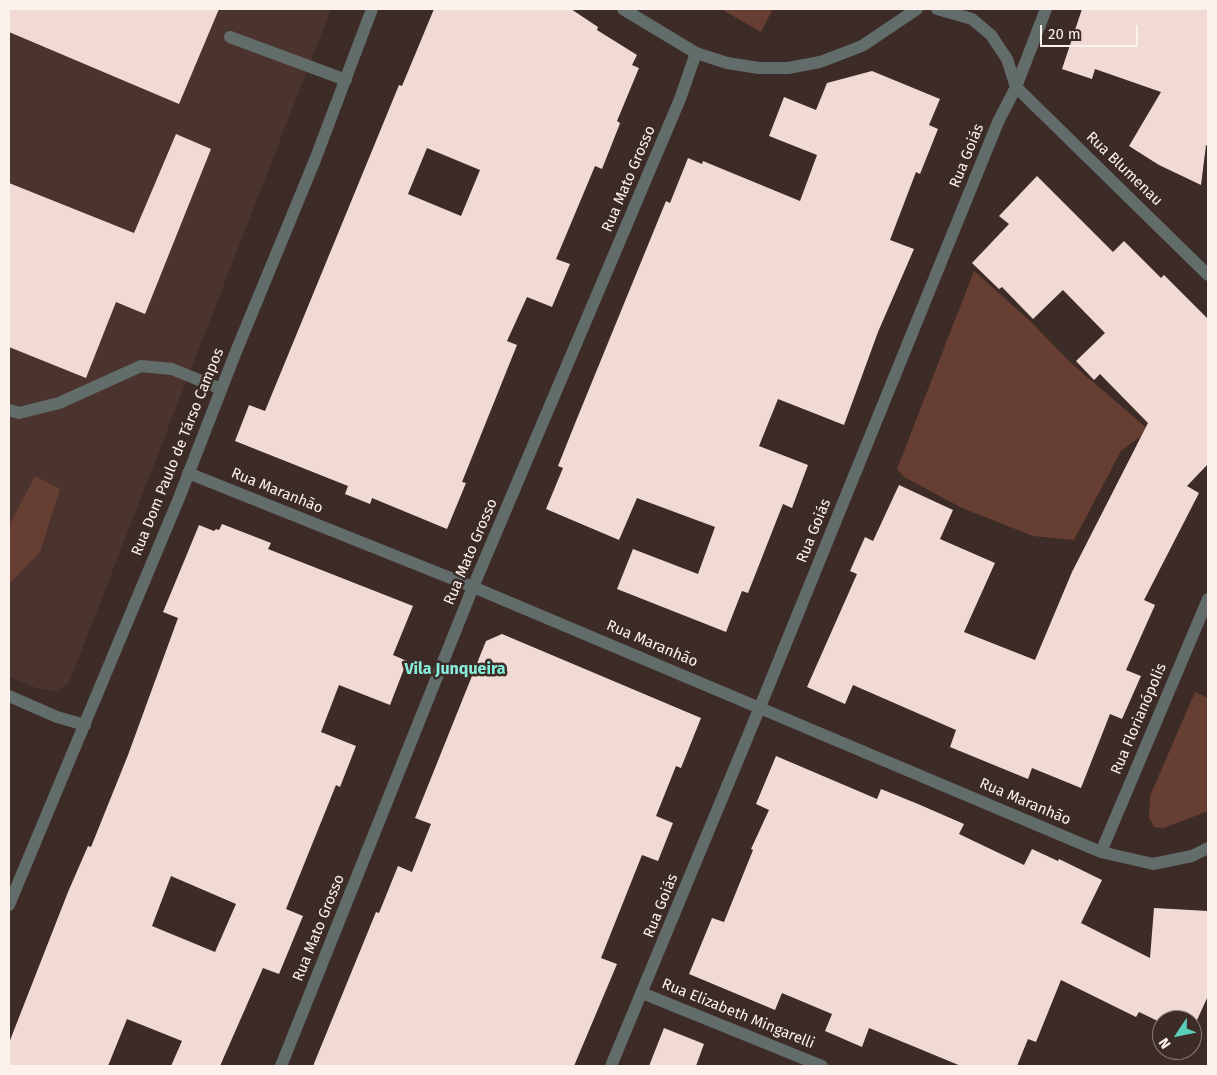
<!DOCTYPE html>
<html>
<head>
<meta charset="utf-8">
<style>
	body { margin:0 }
	#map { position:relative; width:1217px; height:1075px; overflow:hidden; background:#3c2b26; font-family:"Fira Sans",sans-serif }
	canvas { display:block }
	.frame { position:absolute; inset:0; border:10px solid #fdf1ee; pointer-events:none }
	.north { position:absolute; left:1152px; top:1010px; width:50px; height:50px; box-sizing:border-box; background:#3c2b26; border:1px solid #897a76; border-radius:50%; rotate:236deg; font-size:14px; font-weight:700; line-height:20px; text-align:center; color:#fdf1ee }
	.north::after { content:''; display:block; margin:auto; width:18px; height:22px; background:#5bcebb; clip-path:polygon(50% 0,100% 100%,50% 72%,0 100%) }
	.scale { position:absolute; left:1040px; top:25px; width:98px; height:22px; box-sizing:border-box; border:2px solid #fdf1ee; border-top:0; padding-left:6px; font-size:15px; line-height:18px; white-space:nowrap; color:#fdf1ee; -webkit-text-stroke:4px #3c2b26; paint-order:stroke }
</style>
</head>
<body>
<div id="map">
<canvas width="1217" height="1075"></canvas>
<div class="frame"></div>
<div class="north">N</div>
<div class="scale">20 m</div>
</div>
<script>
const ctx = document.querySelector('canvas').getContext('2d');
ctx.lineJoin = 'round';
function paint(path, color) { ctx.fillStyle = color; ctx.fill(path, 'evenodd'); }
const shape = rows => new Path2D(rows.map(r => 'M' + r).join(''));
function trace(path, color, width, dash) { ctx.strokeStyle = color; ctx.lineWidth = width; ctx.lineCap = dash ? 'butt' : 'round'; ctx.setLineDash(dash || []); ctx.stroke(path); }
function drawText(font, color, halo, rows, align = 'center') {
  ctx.font = font + ' "Fira Sans",sans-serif'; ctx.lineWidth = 5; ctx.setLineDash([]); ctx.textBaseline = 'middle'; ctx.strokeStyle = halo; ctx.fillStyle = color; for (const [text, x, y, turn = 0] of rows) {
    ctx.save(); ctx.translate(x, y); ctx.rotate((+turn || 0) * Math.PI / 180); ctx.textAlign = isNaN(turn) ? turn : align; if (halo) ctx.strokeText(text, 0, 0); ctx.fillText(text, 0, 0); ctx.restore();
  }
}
const built = shape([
	[9,9,331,9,69,683,55,692,36,688,9,676]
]);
const green = shape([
	[721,9,773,9,761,32],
	[974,271,1030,321,1072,364,1149,430,1121,451,1074,540,1033,536,962,508,904,477,897,469],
	[35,476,60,489,40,552,9,584,9,526],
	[1195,692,1208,698,1208,811,1164,828,1154,827,1149,818,1150,796]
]);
const building = shape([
	[9,9,219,9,179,104,9,32],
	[434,9,571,9,598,27,597,30,637,55,632,65,639,68,617,121,620,123,619,126,602,169,595,166,556,259,570,264,552,307,527,297,507,341,517,345,462,482,466,483,447,529,372,498,370,504,345,494,348,486,235,441,249,405,265,411,399,85,402,86],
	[427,148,480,170,461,216,408,194],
	[1082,9,1208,9,1208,146,1206,145,1201,185,1159,165,1129,146,1161,92,1095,69,1092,79,1062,69],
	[872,71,940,99,929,125,938,129,920,174,916,172,890,240,914,249,878,332,844,425,778,399,759,446,808,465,792,508,783,504,748,593,742,591,726,632,617,589,633,549,698,574,715,527,637,498,619,540,546,509,563,468,558,466,576,421,666,201,670,203,688,158,702,164,703,161,800,201,817,155,769,136,784,97,816,110,827,83],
	[176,134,211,149,145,314,116,302,86,378,9,347,9,183,134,233],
	[1037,176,1113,252,1124,241,1161,278,1164,275,1208,319,1208,464,1187,486,1199,493,1144,600,1155,605,1126,670,1141,676,1122,719,1110,714,1081,788,1032,768,1028,779,950,747,956,730,853,685,845,704,807,687,857,574,850,571,865,537,873,541,899,485,953,510,940,539,995,563,964,632,1035,660,1072,572,1148,423,1100,374,1094,380,1076,361,1105,333,1063,290,1033,319,1002,287,999,289,972,263,1009,224,999,216],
	[222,524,271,543,268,549,413,606,393,655,407,661,390,705,339,685,321,732,356,746,340,787,336,785,286,909,303,916,279,974,263,968,220,1066,171,1066,182,1041,127,1019,108,1066,9,1066,9,1043,16,1025,68,892,88,846,91,847,128,755,178,618,163,612,199,525,214,531,216,529,219,530],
	[171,876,236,904,215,952,152,926],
	[502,634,701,718,681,768,676,766,656,816,673,823,658,861,642,855,601,958,617,964,574,1066,313,1066,376,912,379,913,398,866,412,872,431,824,415,818,486,641],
	[776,756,877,799,881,789,918,804,964,824,959,834,1024,865,1032,849,1058,861,1059,859,1102,880,1081,923,1150,958,1154,908,1208,911,1208,996,1192,1031,1192,1020,1162,1020,1162,1023,1139,1012,1136,1017,1061,980,1036,1042,1028,1039,1017,1066,961,1066,869,1028,862,1047,825,1031,832,1014,782,993,775,1010,689,974,712,918,724,922,753,850,751,849,769,810,756,804],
	[664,1028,704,1044,696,1066,649,1066]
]);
const minor = shape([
	[623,9,696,53,727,63,759,68,788,68,820,62,862,46,917,9],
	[937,9,972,19,991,35,1007,59,1016,87,1208,275],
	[230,37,346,80],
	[9,410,19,413,59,403,141,366,172,369,221,389],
	[188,473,473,587,1101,852,1153,864,1192,856,1208,848],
	[9,696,57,717,85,725],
	[1101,852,1208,599],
	[9,905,179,498,235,354,315,160,372,9],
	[642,993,822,1066],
	[281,1066,473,587,680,99,696,53],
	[611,1066,760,707,998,122,1016,87,1046,9]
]);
const streetNames = [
	["Rua Goiás",967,156,-68],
	["Rua Blumenau",1124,169,44],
	["Rua Mato Grosso",629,179,-67],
	["Rua Dom Paulo de Társo Campos",178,452,-68],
	["Rua Maranhão",277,491,22],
	["Rua Goiás",814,531,-68],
	["Rua Mato Grosso",471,552,-67],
	["Rua Maranhão",652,644,23],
	["Rua Florianópolis",1139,719,-67],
	["Rua Maranhão",1025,802,23],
	["Rua Goiás",661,906,-68],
	["Rua Mato Grosso",319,928,-68],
	["Rua Elizabeth Mingarelli",738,1014,22]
];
const neighbourhoodNames = [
	["Vila Junqueira",455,670]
];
paint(built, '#4b342d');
paint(green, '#673e32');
paint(building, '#f1dad4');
trace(minor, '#626c6a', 12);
drawText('15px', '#fdf1ee', '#3c2b26', streetNames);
drawText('bold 16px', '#88eedc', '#3c2b26', neighbourhoodNames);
</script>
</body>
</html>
